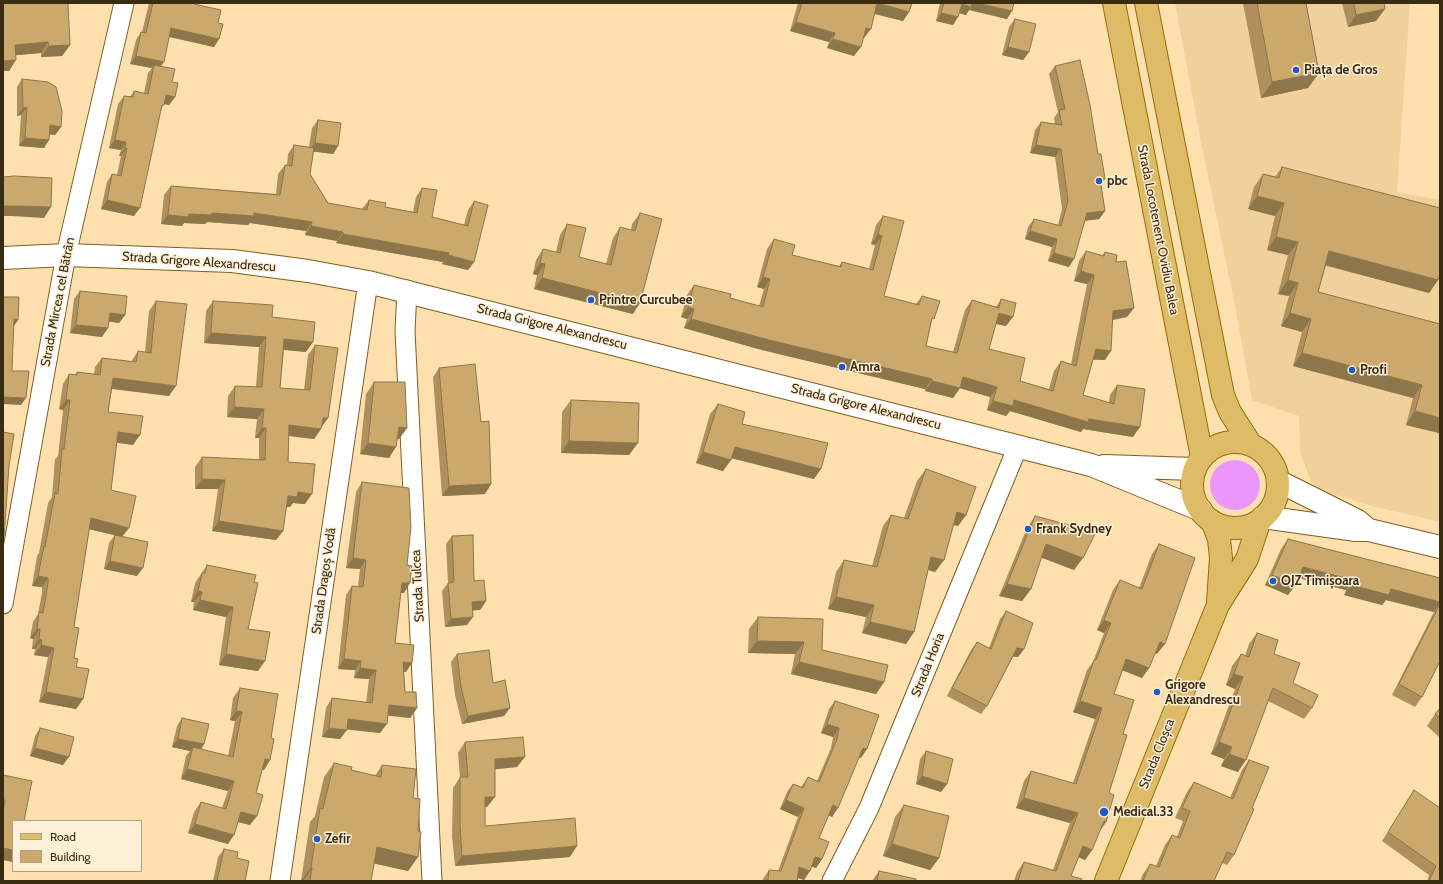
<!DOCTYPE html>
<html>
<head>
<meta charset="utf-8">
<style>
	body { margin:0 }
	#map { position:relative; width:1443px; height:884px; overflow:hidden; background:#fde0ae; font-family:Cabin,sans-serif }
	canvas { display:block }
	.frame { position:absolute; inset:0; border:4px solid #3a2c12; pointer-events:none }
	.legend { position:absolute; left:12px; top:820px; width:130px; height:52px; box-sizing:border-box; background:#feefd7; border:1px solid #b0a188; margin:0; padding:5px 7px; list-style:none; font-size:12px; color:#3a2c12 }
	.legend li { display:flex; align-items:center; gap:8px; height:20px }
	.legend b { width:20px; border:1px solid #b0a188 }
</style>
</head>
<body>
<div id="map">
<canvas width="1443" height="884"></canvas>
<div class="frame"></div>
<ul class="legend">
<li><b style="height:5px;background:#debc67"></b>Road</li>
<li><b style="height:11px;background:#cba86b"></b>Building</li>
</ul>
</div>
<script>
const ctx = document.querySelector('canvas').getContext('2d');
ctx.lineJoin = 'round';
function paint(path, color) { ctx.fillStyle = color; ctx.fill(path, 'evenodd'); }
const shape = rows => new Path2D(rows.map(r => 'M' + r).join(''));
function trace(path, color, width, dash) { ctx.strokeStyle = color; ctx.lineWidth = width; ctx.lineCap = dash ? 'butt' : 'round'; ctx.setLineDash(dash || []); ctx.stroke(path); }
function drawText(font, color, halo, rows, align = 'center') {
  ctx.font = font + ' Cabin,sans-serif'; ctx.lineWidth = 3; ctx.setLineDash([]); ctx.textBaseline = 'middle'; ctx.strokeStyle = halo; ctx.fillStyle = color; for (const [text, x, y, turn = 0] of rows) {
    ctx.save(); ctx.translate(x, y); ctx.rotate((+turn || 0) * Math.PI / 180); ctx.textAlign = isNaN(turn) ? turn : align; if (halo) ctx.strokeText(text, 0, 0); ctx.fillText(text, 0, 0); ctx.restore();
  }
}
const built = shape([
	[1175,3,1410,3,1397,192,1440,200,1440,522,1376,507,1316,489,1309,476,1300,453,1299,416,1252,400,1235,306,1200,137]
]);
const green = shape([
	'1210 485a25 25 0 1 1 50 0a25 25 0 1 1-50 0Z'
]);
const street = shape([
	[407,290,405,331,432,881],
	[3,604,66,255,124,3],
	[280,881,368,282],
	[832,881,869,808,1018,446]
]);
const secondary = shape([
	[3,258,66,255,232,261,308,271,368,282,1091,465,1201,510],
	[1104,466,1195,469],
	[1278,481,1358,521,1365,527],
	[1263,517,1356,530,1369,530,1440,547]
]);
const primary = shape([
	[1114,3,1202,457],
	[1146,3,1223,395,1230,412,1251,445],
	'1192 485a43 43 0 1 1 86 0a43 43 0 1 1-86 0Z',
	[1212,521,1219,539,1221,558,1218,602],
	[1106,881,1218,605,1247,559,1260,520]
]);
const wall = shape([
	[3,3,70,45,62,56,41,57,41,53,16,55,9,71,3,71],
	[149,3,195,3,194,4,218,23,219,39,214,47,169,37,161,66,172,82,175,97,169,105,164,104,161,109,134,216,101,209,107,182,112,174,117,175,121,156,119,156,121,150,109,148,118,104,124,96,130,97,134,91,144,93,148,73,152,68,130,64,136,40,141,32,142,32],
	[798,3,912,3,909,12,903,21,875,14,864,38,863,38,854,56,827,48,829,42,790,31],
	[940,3,1014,3,1007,19,969,10,966,15,959,13,953,25,936,21],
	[1243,3,1306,3,1319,73,1308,88,1261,98],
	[1342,3,1384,3,1376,21,1348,27],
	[1015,19,1029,52,1023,60,1002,55,1009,27],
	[1055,66,1101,184,1105,211,1099,219,1085,221,1069,267,1048,261,1052,247,1025,239,1028,227,1034,219,1058,225,1062,209,1055,157,1030,153,1035,130,1041,122,1055,124,1054,118,1058,112,1049,74],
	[22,79,61,127,55,135,50,134,44,148,19,146,21,115,17,116,17,87],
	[318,120,338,146,333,154,313,151,310,174,328,203,362,209,369,200,385,207,413,212,416,197,422,188,432,217,464,225,468,210,474,201,474,262,468,270,442,264,443,262,336,243,337,241,305,235,306,231,250,223,248,225,207,222,205,224,184,223,182,226,161,224,164,195,171,186,276,194,278,174,285,165,287,165,288,154,294,145,309,147,312,128],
	[1282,167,1438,280,1429,293,1326,265,1318,292,1440,324,1439,433,1406,425,1413,398,1293,366,1302,332,1281,326,1289,296,1278,294,1288,255,1267,250,1275,216,1248,209,1254,187,1263,174,1275,177],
	[640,213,633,314,534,289,537,275,533,274,536,260,543,249,556,252,560,235,567,224,579,257,606,264,613,238,620,227,631,230,632,224],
	[883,216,884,296,916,304,922,296,931,324,926,346,953,352,965,310,972,300,996,307,1001,299,1006,326,996,324,989,349,1020,381,1049,389,1054,371,1061,361,1071,364,1087,284,1074,281,1079,261,1086,251,1102,256,1105,252,1116,262,1127,317,1113,320,1105,360,1093,360,1083,395,1109,403,1110,395,1117,385,1133,437,1083,429,1081,432,1010,411,1006,416,987,410,990,397,960,388,953,398,925,391,925,389,762,350,684,328,687,319,681,317,687,295,694,285,730,298,759,306,764,289,757,287,767,249,774,239,792,255,839,266,842,262,869,269,875,245,871,244,876,225],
	[80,291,125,315,119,323,109,321,102,337,70,333,74,299],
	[156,301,169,396,112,389,108,412,133,445,117,442,111,490,123,537,137,576,104,569,109,543,115,535,89,529,74,627,74,658,83,699,76,709,39,702,48,657,34,655,35,649,32,649,33,639,30,638,33,622,38,614,42,593,42,587,32,586,37,556,39,553,48,503,52,497,55,459,58,456,63,410,59,409,63,384,69,374,75,375,77,372,94,374,95,367,102,358,131,362,138,351,145,352,149,311],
	[213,301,272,317,306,352,284,350,280,388,304,390,308,355,315,345,321,429,314,439,289,436,288,462,305,504,293,503,290,507,286,507,283,531,276,540,212,531,218,489,195,489,195,467,202,457,259,460,259,438,255,438,257,419,227,417,228,396,235,386,256,387,259,347,204,343,206,311],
	[439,368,481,422,491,484,485,494,442,496,433,377],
	[374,382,407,428,399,439,398,439,389,458,360,454,366,394],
	[571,400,629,455,561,453,562,412],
	[718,404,742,424,814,479,731,458,723,471,696,463,710,414],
	[926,469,966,515,958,526,953,525,944,560,935,572,928,570,914,632,906,644,862,633,866,617,828,609,836,572,844,560,872,566,883,526,891,515,904,518,917,481],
	[362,482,404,593,401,593,395,643,406,672,404,672,405,692,417,708,410,718,388,715,380,733,347,729,340,739,322,737,326,708,332,698,366,703,369,679,354,678,355,670,338,669,346,595,352,586,358,586,360,569,346,568,356,492],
	[1035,516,1074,570,1041,557,1031,589,1022,601,999,596,1027,528],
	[452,536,486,601,480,610,472,610,467,625,445,627,442,591,448,583,446,544],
	[1288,539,1440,578,1440,661,1422,697,1415,707,1392,695,1434,612,1386,600,1382,605,1344,595,1346,590,1298,578,1288,595,1265,585,1281,549],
	[1159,544,1157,654,1155,653,1149,668,1142,678,1123,670,1114,694,1123,734,1109,793,1106,822,1099,832,1092,850,1085,860,1078,857,1071,876,1081,881,1014,881,1017,872,1024,862,1053,870,1070,823,1016,808,1024,781,1031,771,1073,783,1095,719,1073,712,1087,670,1093,662,1104,633,1097,630,1113,590,1120,580,1139,588,1152,554],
	[207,565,254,582,248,629,258,671,219,665,226,617,193,610,194,602,191,602,195,583],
	[1006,611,1024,649,1018,657,1013,657,987,706,981,714,947,696,971,650,977,642,989,648,1000,619],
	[758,617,822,650,884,682,876,694,791,674,795,654,748,653,749,629],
	[1257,633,1274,654,1293,683,1312,708,1304,719,1268,701,1238,772,1221,766,1224,759,1211,754,1235,689,1226,685,1232,666,1241,654,1245,656,1249,644],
	[457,654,493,683,504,716,462,724,455,695,451,662],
	[240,688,271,738,270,760,264,770,262,770,256,793,250,825,238,822,228,844,188,833,194,812,201,802,222,808,228,791,181,779,186,756,190,751,172,747,177,726,182,718,204,744,201,749,228,756,235,721,230,720,233,698],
	[835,701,861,758,859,757,832,817,829,815,819,838,822,859,816,868,812,866,804,880,798,878,797,881,763,881,763,879,769,870,778,871,798,817,780,809,787,792,793,784,801,787,808,777,817,781,831,748,833,737,821,733,829,709],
	[1440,708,1440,738,1427,726,1435,714],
	[40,728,63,765,30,756,35,736],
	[465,742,517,767,495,769,487,807,485,807,485,826,570,857,455,866,452,836,453,788,460,777,458,753],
	[926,751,947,784,941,792,916,784,920,759],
	[1249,760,1252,808,1234,855,1227,865,1222,863,1214,881,1140,881,1143,874,1150,864,1156,866,1165,845,1172,835,1177,837,1183,821,1175,818,1187,792,1194,782,1230,798,1242,770],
	[334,763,351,770,375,776,382,765,413,798,418,831,418,857,408,871,374,863,371,881,301,881,310,822,315,816,324,777],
	[3,775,13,821,13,862,3,860],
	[1414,790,1440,881,1427,881,1429,875,1382,841],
	[904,805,939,858,930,870,883,856,895,817],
	[224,849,237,858,245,881,213,881,218,857],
	[879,871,916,881,872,881]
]);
const shadedWall = shape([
	[877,3,909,12,903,21,871,13],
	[972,3,976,3,1012,11,1007,19,969,10,966,15,956,12,962,4],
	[1385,9,1376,21,1348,27,1356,15],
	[941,13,958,17,953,25,936,21],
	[796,22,835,33,829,42,790,31],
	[171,28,219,39,214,47,166,36],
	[866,28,871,29,864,38,860,37],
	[833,39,861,47,854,56,827,48],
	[48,42,41,53,7,56,15,45],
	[70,45,62,56,41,57,49,46],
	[1008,47,1029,52,1023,60,1002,55],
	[136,56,164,62,158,70,154,65,152,68,130,64],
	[16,60,9,71,3,71,3,61],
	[1319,73,1308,88,1261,98,1272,82],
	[166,95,175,97,169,105,160,103],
	[27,107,21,115,17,116,23,108],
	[50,125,61,127,55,135,45,134],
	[25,138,49,140,44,148,19,146],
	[115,140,126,142,121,150,109,148],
	[315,143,338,146,333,154,309,151],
	[1036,145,1061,149,1055,157,1030,153],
	[125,148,127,148,121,156,119,156],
	[1100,179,1105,179,1099,187],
	[1257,196,1284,203,1275,216,1248,209],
	[107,200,140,208,134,216,101,209],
	[3,206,20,206,51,207,44,218,12,216,3,216],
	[1105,211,1099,219,1081,221,1087,213],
	[212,213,254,213,312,222,306,231,250,223,248,225,207,222,205,224,184,223,182,226,161,224,168,215],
	[311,226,343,232,337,241,305,235],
	[1030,231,1057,239,1052,247,1025,239],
	[343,234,449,253,443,262,336,243],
	[878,234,882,236,875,245,871,244],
	[1276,237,1298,242,1288,255,1267,250],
	[1329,251,1438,280,1429,293,1320,264],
	[1054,253,1074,259,1069,267,1048,261],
	[448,255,474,262,468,270,442,264],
	[540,263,545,264,537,275,533,274],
	[1081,271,1094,275,1087,284,1074,281],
	[763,277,770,279,764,289,757,287],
	[542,278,640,303,633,314,534,289],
	[1288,280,1298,283,1289,296,1278,294],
	[688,307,694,309,687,319,681,317],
	[1134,308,1127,317,1106,321,1113,311],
	[110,313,125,315,119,323,104,321],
	[999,313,1013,317,1006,326,992,323],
	[1290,313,1311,319,1302,332,1281,326],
	[14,319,18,320,14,326,9,326],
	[691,319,932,379,925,389,762,350,684,328],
	[76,325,108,328,102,337,70,333],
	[211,333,266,337,259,347,204,343],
	[284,339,313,342,306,352,277,349],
	[1096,349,1111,351,1105,360,1090,359],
	[1302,353,1422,385,1413,398,1293,366],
	[963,377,997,387,990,397,956,387],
	[113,378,176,386,169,396,107,388],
	[932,381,960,388,953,398,925,391],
	[3,397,26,398,21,405,3,404],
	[66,400,70,400,63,410,59,409],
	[1014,400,1089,419,1140,427,1133,437,1083,429,1081,432,1010,411,1006,416,987,410,993,401],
	[234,407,264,409,257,419,227,417],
	[1415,411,1440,418,1440,431,1439,433,1406,425],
	[323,418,328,418,321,428],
	[289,425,321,429,314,439,282,435],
	[399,427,407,428,399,439,392,438],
	[262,428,266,428,259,438,255,438],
	[118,432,140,435,133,445,111,442],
	[569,441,638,443,629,455,561,453],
	[368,443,396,447,389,458,360,454],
	[735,447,821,469,814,479,727,457],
	[703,452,731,460,723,471,696,463],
	[202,479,225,480,218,489,195,489],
	[491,484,485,494,442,496,449,486],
	[298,492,312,494,305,504,293,503,290,507,281,506,288,496],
	[957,512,966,515,958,526,948,523],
	[91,518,129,528,122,537,84,528],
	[219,521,283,531,276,540,212,531],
	[1046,544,1083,558,1074,570,1037,556],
	[931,557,944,560,935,572,922,568],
	[353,558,366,560,360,569,346,568],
	[110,561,143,568,137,576,104,569],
	[1303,567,1353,580,1346,590,1296,577],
	[1272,575,1296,585,1288,595,1265,585],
	[38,576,48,578,42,587,32,586],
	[402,583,410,583,404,593,396,592],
	[1007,584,1031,589,1022,601,999,596],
	[1351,585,1391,589,1440,602,1440,603,1434,612,1386,600,1382,605,1344,595],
	[198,591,202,592,194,602,191,602],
	[836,597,874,605,866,617,828,609],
	[200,600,233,607,226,617,193,610],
	[486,601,480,610,466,611,472,602],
	[473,617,467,625,445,627,451,619],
	[1104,620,1111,623,1104,633,1097,630],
	[870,622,914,632,906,644,862,633],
	[37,629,40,629,33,639,30,638],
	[39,639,42,640,35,649,32,649],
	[757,641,804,642,795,654,748,653],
	[1160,642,1165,644,1157,654,1153,652],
	[41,645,54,648,48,657,34,655],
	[1017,648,1024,649,1018,657,1011,656],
	[226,654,265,661,258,671,219,665],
	[344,659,361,661,355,670,338,669],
	[1126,659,1149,668,1142,678,1119,669],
	[403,662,412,663,406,672,397,671],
	[799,662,884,682,876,694,791,674],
	[360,668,376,670,369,679,354,678],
	[1234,674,1243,677,1235,689,1226,685],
	[46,692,83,699,76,709,39,702],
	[1080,701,1102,708,1095,719,1073,712],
	[389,705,417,708,410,718,382,715],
	[510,708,504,716,462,724,468,716],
	[236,711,242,712,235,721,230,720],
	[348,719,387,724,380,733,342,729],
	[827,724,839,728,833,737,821,733],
	[329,728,347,730,340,739,322,737],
	[178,739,204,744,199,753,193,747,190,751,172,747],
	[1219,742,1232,747,1224,759,1211,754],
	[35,748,69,757,63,765,30,756],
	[863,748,867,749,861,758,857,757],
	[1229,754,1246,760,1238,772,1221,766],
	[525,757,517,767,488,770,495,759],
	[265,759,270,760,264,770,258,769],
	[187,769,234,781,228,791,181,779],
	[922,776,947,784,941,792,916,784],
	[485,797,495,797,487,807,477,807],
	[1024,798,1078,813,1070,823,1016,808],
	[786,800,804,808,798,817,780,809],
	[833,805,838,808,832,817,826,814],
	[241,812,257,816,250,825,234,821],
	[1104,821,1106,822,1099,832],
	[195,824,234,835,228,844,188,833],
	[892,844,939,858,930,870,883,856],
	[577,846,570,857,455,866,462,856],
	[1083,846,1092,850,1085,860,1076,856],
	[377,847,418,857,408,871,367,862],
	[3,848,13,850,13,862,3,860],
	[815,857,822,859,816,868,809,866],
	[311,867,312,868,303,881,301,881],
	[799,867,810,871,804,880,792,876]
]);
const building = shape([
	[3,3,68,3,70,45,49,46,48,42,15,45,16,60,3,61,3,3],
	[153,3,195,3,194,4,221,10,218,23,223,24,219,39,171,28,164,62,136,56,141,32,146,33,153,3],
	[802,3,912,3,909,12,877,3,871,29,866,28,861,47,833,39,835,33,796,22,802,3],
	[944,3,972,3,971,7,962,4,958,17,941,13,944,3],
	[976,3,1014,3,1012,11,976,3],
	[1257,3,1306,3,1319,73,1272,82,1257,3],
	[1354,3,1384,3,1385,9,1356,15,1354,3],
	[1015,19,1036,24,1029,52,1008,47,1015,19],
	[1080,60,1090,105,1098,154,1101,154,1105,179,1100,179,1105,211,1087,213,1074,259,1054,253,1057,239,1030,231,1034,219,1061,226,1068,201,1061,149,1036,145,1041,122,1062,125,1059,110,1065,109,1055,66,1080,60],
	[154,65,175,69,172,82,178,83,175,97,166,95,164,105,162,105,140,208,107,200,112,174,121,176,127,148,125,148,126,142,115,140,124,96,133,97,134,91,148,94,154,65],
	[22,79,48,82,56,87,62,111,61,127,50,125,49,140,25,138,27,107,23,108,22,79],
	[318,120,341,123,338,146,315,143,318,120],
	[294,145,314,148,310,174,328,203,367,210,369,200,386,203,385,207,417,213,422,188,437,190,432,217,468,226,474,201,488,205,474,262,448,255,449,253,343,234,343,232,311,226,312,222,254,213,254,216,212,213,211,215,189,214,188,217,168,215,171,186,280,195,285,165,292,166,294,145],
	[1282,167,1440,208,1440,273,1438,280,1329,251,1318,292,1440,324,1440,418,1415,411,1422,385,1302,353,1311,319,1290,313,1298,283,1288,280,1298,242,1276,237,1284,203,1257,196,1263,174,1279,178,1282,167],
	[14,176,52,178,51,207,20,206,3,206,3,177,14,176],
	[640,213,662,219,640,303,542,278,545,264,540,263,543,249,560,253,567,224,586,228,579,257,611,265,620,227,635,231,640,213],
	[883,216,904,221,884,296,919,305,922,296,940,301,934,319,932,318,926,346,957,353,972,300,999,308,1001,299,1016,303,1013,317,999,313,989,349,1025,358,1020,381,1053,391,1061,361,1076,366,1094,275,1081,271,1086,251,1104,256,1105,252,1117,255,1116,262,1126,261,1134,308,1113,311,1111,351,1096,349,1083,395,1114,404,1117,385,1145,389,1140,427,1089,419,1088,422,1014,400,1013,406,993,401,997,387,963,377,960,388,932,381,932,379,769,340,691,319,694,309,688,307,694,285,731,294,730,298,763,307,770,279,763,277,774,239,795,245,792,255,841,267,842,262,873,270,882,236,878,234,883,216],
	[80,291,127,296,125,315,110,313,108,328,76,325,80,291],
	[3,297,19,297,18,320,14,319,12,371,29,371,26,398,3,397,3,297],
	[156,301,187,304,176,386,113,378,108,412,143,416,140,435,118,432,111,490,136,496,129,528,91,518,74,627,79,628,74,658,78,659,76,667,89,669,83,699,46,692,54,648,41,645,42,640,39,639,40,629,37,629,39,612,43,613,48,583,48,578,38,576,44,546,45,547,55,493,58,494,62,449,64,449,70,400,66,400,69,374,77,375,77,372,100,375,102,358,136,362,138,351,151,353,156,301],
	[213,301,273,305,272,317,315,322,313,342,284,339,280,388,310,390,315,345,338,348,328,418,323,418,321,429,289,425,288,462,315,464,312,494,298,492,297,497,288,496,283,531,219,521,225,480,202,479,202,457,265,460,266,428,262,428,264,409,234,407,235,386,262,387,266,337,211,333,213,301],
	[475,364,481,422,489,421,491,484,449,486,439,368,475,364],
	[374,382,405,382,407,428,399,427,396,447,368,443,374,382],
	[571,400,639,403,638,443,569,441,571,400],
	[718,404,745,412,742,424,828,443,821,469,735,447,731,460,703,452,718,404],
	[3,432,14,434,9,466,4,538,3,538,3,432],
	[926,469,976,487,966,515,957,512,944,560,931,557,914,632,870,622,874,605,836,597,844,560,877,567,891,515,908,519,926,469],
	[362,482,409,488,411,527,407,565,412,566,410,583,402,583,395,643,414,645,412,663,403,662,405,692,416,692,417,708,389,705,387,724,348,719,347,730,329,728,332,698,372,703,376,670,360,668,361,661,344,659,352,586,363,587,366,560,353,558,362,482],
	[1035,516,1096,532,1083,558,1046,544,1031,589,1007,584,1035,516],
	[115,535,148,542,143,568,110,561,115,535],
	[473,535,474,581,484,580,486,601,472,602,473,617,451,619,448,583,454,582,452,536,473,535],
	[1288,539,1440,578,1440,602,1391,589,1389,595,1351,585,1353,580,1303,567,1296,585,1272,575,1288,539],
	[1159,544,1195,558,1165,644,1160,642,1149,668,1126,659,1114,694,1134,700,1123,734,1127,735,1109,793,1114,795,1106,822,1104,821,1092,850,1083,846,1071,876,1082,879,1081,881,1018,881,1024,862,1056,871,1078,813,1024,798,1031,771,1076,784,1102,708,1080,701,1094,660,1096,660,1111,623,1104,620,1120,580,1142,589,1159,544],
	[207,565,256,575,254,582,258,583,248,629,270,632,265,661,226,654,233,607,200,600,202,592,198,591,202,573,205,573,207,565],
	[1440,604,1440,661,1422,697,1399,684,1440,604],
	[1006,611,1033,623,1024,649,1017,648,987,706,952,688,977,642,991,649,1006,611],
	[758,617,823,619,822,650,888,665,884,682,799,662,804,642,757,641,758,617],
	[1257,633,1278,640,1274,654,1300,663,1293,683,1318,695,1312,708,1273,688,1246,760,1229,754,1232,747,1219,742,1243,677,1234,674,1241,654,1249,657,1257,633],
	[489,650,493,683,505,680,510,708,468,716,461,687,457,654,489,650],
	[240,688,278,694,271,738,274,739,270,760,265,759,256,793,263,795,257,816,241,812,234,835,195,824,201,802,226,809,234,781,187,769,193,747,233,757,242,712,236,711,240,688],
	[835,701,879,715,867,749,863,748,838,808,833,805,819,838,829,842,822,859,815,857,810,871,799,867,797,881,768,881,769,870,781,871,804,808,786,800,793,784,803,788,808,777,819,782,837,739,839,728,827,724,835,701],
	[1440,708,1440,718,1435,714,1440,708],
	[182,718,209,724,204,744,178,739,182,718],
	[40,728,74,737,69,757,35,748,40,728],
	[523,737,525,757,495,759,495,797,485,797,485,826,575,818,577,846,462,856,460,825,460,777,468,777,465,742,523,737],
	[926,751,953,759,947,784,922,776,926,751],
	[1249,760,1269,767,1252,808,1254,809,1234,855,1227,852,1214,881,1143,881,1150,864,1159,867,1172,835,1180,838,1190,811,1182,808,1194,782,1233,799,1249,760],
	[334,763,352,767,351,770,381,777,382,765,416,769,413,798,420,799,418,831,421,832,418,857,377,847,371,881,310,881,312,868,311,867,320,808,323,809,334,763],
	[3,775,32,781,24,821,13,821,13,850,3,848,3,811,5,800,3,800,3,775],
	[1414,790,1440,808,1440,881,1429,881,1436,866,1388,832,1414,790],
	[904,805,949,816,939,858,892,844,904,805],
	[224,849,238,852,237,858,249,861,245,881,217,881,224,849],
	[879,871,916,879,916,881,877,881,879,871]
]);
const markers = [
	[1296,70,4,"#1d5bc7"],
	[1099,181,4,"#1d5bc7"],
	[591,300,4,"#1d5bc7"],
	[842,367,4,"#1d5bc7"],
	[1352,370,4,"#1d5bc7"],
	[1028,529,4,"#1d5bc7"],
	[1273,581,4,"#1d5bc7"],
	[1157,692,4,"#1d5bc7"],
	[1104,812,5,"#1d5bc7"],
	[317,839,4,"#1d5bc7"]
];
const poiNames = [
	["Piața de Gros",1304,70],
	["pbc",1107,181],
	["Printre Curcubee",599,300],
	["Amra",850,367],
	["Profi",1360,370],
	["Frank Sydney",1036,529],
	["OJZ Timișoara",1281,581],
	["Grigore",1165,685],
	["Alexandrescu",1165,700],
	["Medical.33",1113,812],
	["Zefir",325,839]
];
const streetNames = [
	["Strada Locotenent Ovidiu Balea",1158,230,79],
	["Strada Grigore Alexandrescu",199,262,4],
	["Strada Mircea cel Bătrân",58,302,-79],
	["Strada Grigore Alexandrescu",552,327,14],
	["Strada Grigore Alexandrescu",866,407,14],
	["Strada Dragoș Vodă",324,581,-82],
	["Strada Tulcea",418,586,-93],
	["Strada Horia",928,665,-68],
	["Strada Cloșca",1157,754,-68]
];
paint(built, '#f1d19b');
paint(green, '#eb96fc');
trace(street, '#7e5e1f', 21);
trace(secondary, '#7e5e1f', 24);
trace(primary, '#966d07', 24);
trace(street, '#fff', 19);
trace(secondary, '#fff', 22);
trace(primary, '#debc67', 22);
paint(wall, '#af905c');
paint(shadedWall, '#8e764b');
paint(building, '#cba86b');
trace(building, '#8e764b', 1);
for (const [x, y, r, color] of markers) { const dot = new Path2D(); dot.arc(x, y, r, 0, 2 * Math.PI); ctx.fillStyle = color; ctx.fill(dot); trace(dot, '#feefd7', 1.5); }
drawText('bold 13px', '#3a2c12', '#feefd7', poiNames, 'left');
drawText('13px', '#3a2c12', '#feefd7', streetNames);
</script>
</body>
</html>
